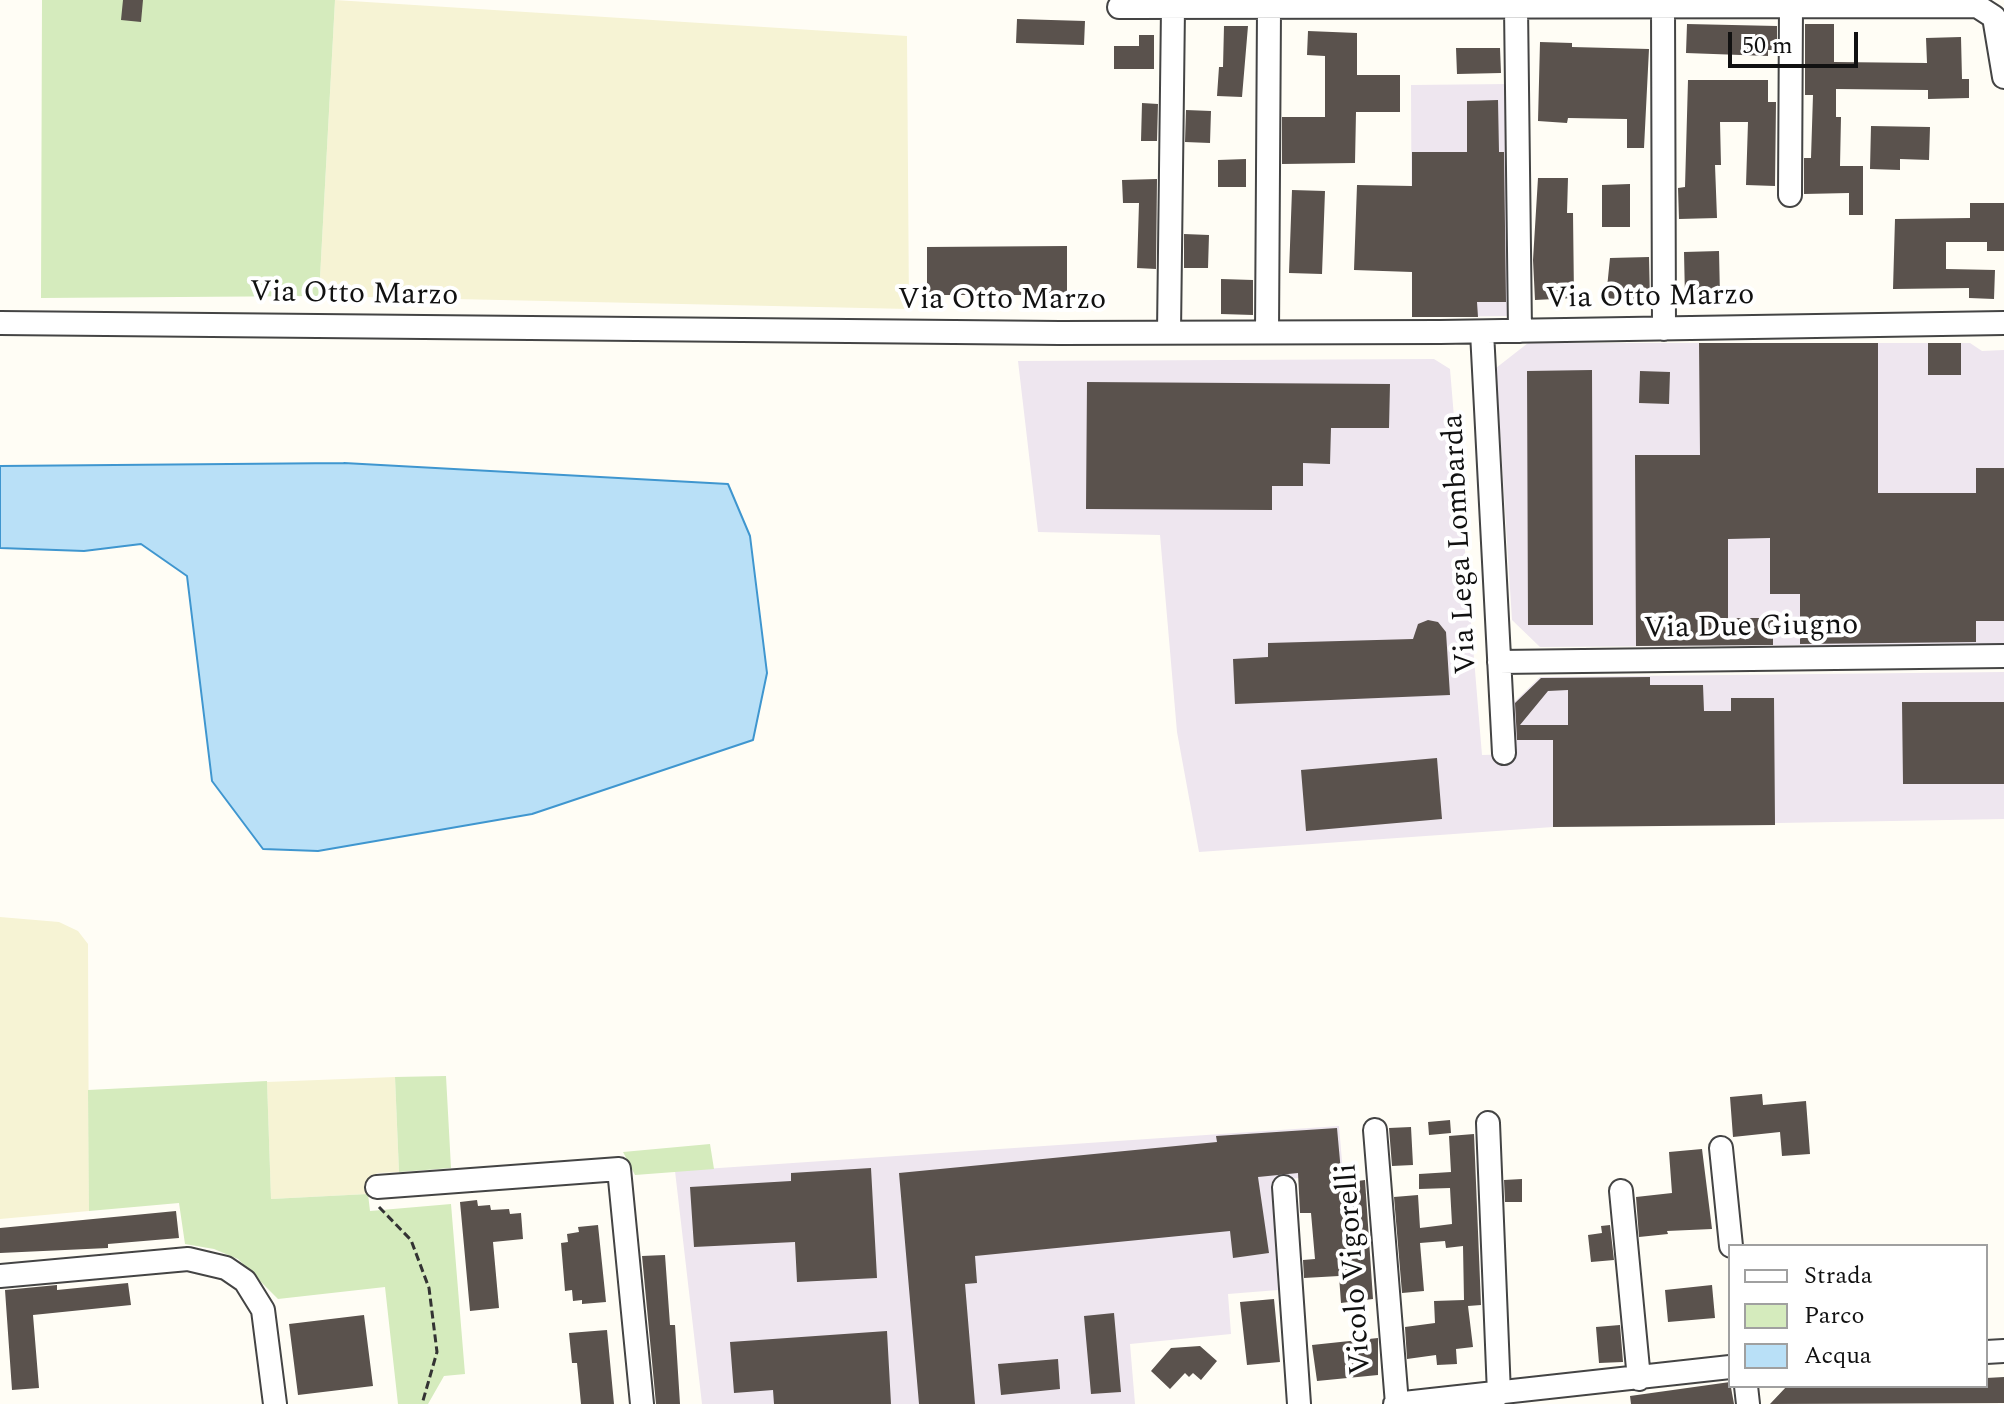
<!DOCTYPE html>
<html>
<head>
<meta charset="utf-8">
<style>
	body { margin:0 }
	#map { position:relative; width:2004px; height:1404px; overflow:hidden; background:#fffdf5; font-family:Spectral,serif }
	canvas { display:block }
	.legend { position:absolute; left:1728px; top:1244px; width:260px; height:144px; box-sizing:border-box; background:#fff; border:2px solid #a0a0a0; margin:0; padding:10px 14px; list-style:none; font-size:24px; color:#111 }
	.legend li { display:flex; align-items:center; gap:16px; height:40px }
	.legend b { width:40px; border:2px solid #a0a0a0 }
	.scale { position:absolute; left:1728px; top:32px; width:130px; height:36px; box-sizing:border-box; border:4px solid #111; border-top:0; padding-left:10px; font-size:24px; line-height:28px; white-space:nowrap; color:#111; -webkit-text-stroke:6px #fff; paint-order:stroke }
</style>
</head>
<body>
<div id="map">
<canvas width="2004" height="1404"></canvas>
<ul class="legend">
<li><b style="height:10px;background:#fff"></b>Strada</li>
<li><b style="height:22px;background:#d5ebbd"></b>Parco</li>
<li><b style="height:22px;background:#b9e0f7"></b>Acqua</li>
</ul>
<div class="scale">50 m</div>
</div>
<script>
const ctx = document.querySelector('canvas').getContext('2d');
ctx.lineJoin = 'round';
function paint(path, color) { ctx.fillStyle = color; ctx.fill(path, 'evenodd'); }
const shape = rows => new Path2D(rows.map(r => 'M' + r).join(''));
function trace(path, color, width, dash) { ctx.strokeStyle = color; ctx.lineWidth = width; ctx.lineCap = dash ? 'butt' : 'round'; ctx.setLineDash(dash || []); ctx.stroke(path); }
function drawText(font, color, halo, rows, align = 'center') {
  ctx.font = font + ' Spectral,serif'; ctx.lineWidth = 8; ctx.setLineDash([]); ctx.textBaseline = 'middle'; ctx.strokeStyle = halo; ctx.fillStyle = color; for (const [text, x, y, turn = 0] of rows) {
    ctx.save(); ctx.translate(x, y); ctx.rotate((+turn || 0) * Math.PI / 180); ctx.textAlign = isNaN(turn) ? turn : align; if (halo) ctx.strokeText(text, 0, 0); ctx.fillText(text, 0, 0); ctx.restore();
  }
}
const industrial = shape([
	[1508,84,1509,316,1412,317,1411,85],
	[1528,343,1970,343,1982,351,2004,350,2004,644,1540,647,1512,620,1496,368],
	[1434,359,1450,369,1482,755,1516,754,1510,706,1540,677,2004,672,2004,819,1553,827,1199,852,1177,732,1160,535,1038,532,1018,361],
	[1339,1126,1343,1173,1272,1181,1278,1290,1228,1294,1231,1334,1130,1344,1135,1404,702,1404,675,1171]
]);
const farmland = shape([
	[335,0,907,36,909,309,319,296],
	[0,917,59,922,78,931,88,944,89,1211,0,1219],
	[395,1077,399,1172,377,1173,367,1184,368,1194,271,1199,267,1082]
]);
const green = shape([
	[42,0,335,0,319,296,41,298],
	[446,1076,451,1168,399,1172,395,1077],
	[267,1081,271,1199,368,1194,370,1211,451,1204,465,1374,444,1376,428,1404,398,1404,385,1287,278,1299,238,1259,214,1249,185,1244,179,1203,89,1211,88,1090],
	[710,1144,714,1169,635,1175,623,1152]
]);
const water = shape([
	[344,463,728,484,750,536,767,673,753,740,532,814,318,851,263,849,212,781,187,576,141,544,84,551,0,548,0,466,344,463]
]);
const building = shape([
	[123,0,143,0,141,22,121,20],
	[1017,19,1085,21,1084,45,1016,43],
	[1687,24,1777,26,1777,50,1768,50,1768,56,1686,53],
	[1805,24,1834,24,1834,62,1927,63,1926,38,1961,37,1962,79,1969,79,1969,98,1928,99,1928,90,1836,89,1836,117,1841,117,1840,166,1863,166,1863,215,1849,215,1849,193,1804,194,1804,158,1811,158,1813,95,1805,95],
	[1224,26,1248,26,1242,97,1217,96,1219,67,1223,67],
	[1308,31,1357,33,1357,75,1400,75,1400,112,1356,112,1355,163,1282,164,1282,117,1325,117,1325,56,1307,55],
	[1139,35,1154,35,1154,69,1114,69,1114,46,1139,46],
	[1540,42,1572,43,1572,47,1649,49,1644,148,1627,148,1627,119,1568,118,1567,123,1538,121],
	[1456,48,1500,48,1501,73,1457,74],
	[1688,80,1768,80,1768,102,1776,102,1775,186,1746,185,1748,122,1720,122,1721,165,1715,165,1717,218,1679,219,1678,188,1685,187],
	[1498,100,1499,152,1504,152,1506,302,1477,302,1478,317,1412,317,1412,272,1354,270,1357,185,1412,186,1412,152,1467,152,1467,101],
	[1142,103,1158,104,1157,141,1141,141],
	[1186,110,1211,111,1210,143,1185,142],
	[1871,126,1930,127,1929,160,1900,159,1900,170,1870,169],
	[1246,159,1246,187,1218,187,1218,160],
	[1538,178,1568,178,1567,213,1573,213,1574,298,1535,300,1533,260],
	[1157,179,1156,269,1137,268,1139,203,1123,203,1122,180],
	[1630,184,1630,227,1602,227,1602,185],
	[1292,190,1325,191,1322,274,1289,273],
	[1970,203,2004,203,2004,251,1987,251,1987,242,1946,242,1946,269,1995,270,1994,299,1969,298,1969,288,1893,289,1895,219,1970,218],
	[1184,234,1209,235,1208,268,1184,268],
	[1067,246,1067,295,927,295,927,247],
	[1719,251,1720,297,1685,298,1684,252],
	[1649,257,1650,302,1606,298,1610,258],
	[1221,279,1253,280,1253,315,1221,314],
	[1699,343,1878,343,1878,493,1976,493,1976,468,2004,468,2004,621,1976,621,1976,642,1800,644,1800,594,1770,594,1770,538,1728,539,1728,618,1773,618,1773,645,1636,646,1635,455,1700,455],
	[1928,343,1961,343,1961,375,1928,375],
	[1592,370,1593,625,1528,625,1527,371],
	[1640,371,1670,372,1669,404,1639,403],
	[1087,382,1390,384,1389,428,1331,428,1330,464,1303,463,1303,486,1272,486,1272,510,1086,509],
	[1428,620,1438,622,1446,632,1450,695,1235,704,1233,659,1268,657,1268,643,1413,639,1418,624],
	[1650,677,1650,685,1703,685,1704,711,1731,711,1731,698,1774,698,1775,825,1553,827,1553,740,1517,740,1515,703,1541,678],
	[1568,690,1568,725,1520,725,1548,691],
	[1902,702,2004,702,2004,784,1903,784],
	[1437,758,1442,819,1306,831,1301,770],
	[1762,1094,1763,1105,1806,1101,1810,1154,1782,1156,1780,1132,1733,1137,1730,1097],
	[1450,1120,1451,1133,1429,1135,1428,1122],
	[1411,1127,1413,1165,1392,1166,1389,1128],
	[1337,1128,1342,1183,1365,1180,1373,1299,1341,1303,1339,1276,1304,1278,1303,1260,1315,1259,1311,1213,1300,1213,1298,1173,1258,1177,1269,1253,1233,1258,1230,1231,975,1256,977,1283,965,1284,975,1404,919,1404,899,1173,1217,1142,1216,1136],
	[1474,1134,1481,1305,1468,1306,1473,1347,1456,1349,1457,1364,1437,1365,1436,1355,1407,1359,1405,1327,1435,1323,1434,1301,1464,1300,1463,1246,1446,1248,1445,1241,1420,1243,1424,1291,1402,1293,1394,1197,1418,1195,1420,1228,1452,1224,1450,1188,1419,1189,1419,1174,1451,1172,1449,1136],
	[1702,1149,1712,1229,1667,1231,1668,1234,1639,1237,1636,1197,1672,1193,1669,1152],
	[871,1168,877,1278,797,1282,795,1242,694,1247,690,1187,791,1181,791,1173],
	[1522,1179,1522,1202,1505,1202,1504,1180],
	[477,1200,478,1206,490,1205,491,1210,509,1209,510,1214,521,1213,523,1239,493,1242,499,1308,470,1311,460,1202],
	[176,1211,179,1238,108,1244,108,1248,0,1253,0,1228],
	[598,1225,606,1302,582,1304,582,1300,573,1301,572,1290,565,1291,561,1243,568,1242,567,1234,579,1232,578,1227],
	[1610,1225,1614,1260,1591,1262,1588,1235,1602,1233,1601,1226],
	[665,1255,670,1325,675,1325,680,1404,656,1404,642,1256],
	[128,1283,131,1305,33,1315,39,1388,12,1390,5,1290,57,1285,57,1290],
	[1712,1285,1715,1318,1668,1322,1665,1290],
	[1274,1299,1280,1362,1247,1365,1240,1302],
	[1114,1313,1121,1392,1091,1394,1084,1316],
	[364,1315,373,1386,298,1395,289,1324],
	[1620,1325,1623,1362,1599,1363,1596,1327],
	[607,1330,614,1404,581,1404,577,1363,572,1363,569,1333],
	[887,1331,891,1404,774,1404,773,1390,734,1393,730,1342],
	[1378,1338,1378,1375,1317,1381,1312,1345],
	[1200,1346,1217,1361,1201,1380,1193,1373,1189,1377,1185,1373,1170,1389,1151,1371,1171,1348],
	[1058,1359,1060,1389,1001,1395,998,1364],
	[2004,1377,2004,1403,1770,1404,1787,1386,1986,1386,1986,1378],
	[1730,1382,1734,1404,1631,1404,1630,1396]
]);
const path = shape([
	[379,1207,411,1240,429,1288,437,1352,422,1404]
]);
const minor = shape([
	[1663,6,1664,329],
	[1119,7,1977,6,1994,17,2004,77],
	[1516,7,1520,331],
	[1790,195,1791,6],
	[0,323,1060,333,1440,332,2004,323],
	[1169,332,1173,8],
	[1267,332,1269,9],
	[1482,332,1504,753],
	[1499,662,2004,656],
	[1488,1123,1499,1394],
	[1375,1130,1397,1404],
	[1721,1148,1731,1246],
	[377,1187,619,1169,642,1404],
	[1284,1187,1299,1404],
	[1621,1191,1639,1379],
	[0,1276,188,1259,226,1268,245,1281,263,1310,275,1404],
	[1986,1352,2004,1351],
	[1746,1386,1748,1404],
	[1395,1404,1730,1367]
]);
const streetNames = [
	["Via Otto Marzo",354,296,1],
	["Via Otto Marzo",1650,299,-1],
	["Via Otto Marzo",1002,302],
	["Via Lega Lombarda",1462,544,-93],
	["Via Due Giugno",1751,629,-1],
	["Vicolo Vigorelli",1356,1269,-94]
];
paint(industrial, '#eee6ef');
paint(farmland, '#f6f3d4');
paint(green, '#d5ebbd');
paint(water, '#b9e0f7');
trace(water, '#3f96cf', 2);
paint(building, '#5a524d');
trace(minor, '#444', 26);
trace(path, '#333', 3, [8, 4]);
trace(minor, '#fff', 22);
drawText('30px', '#111', '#fff', streetNames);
</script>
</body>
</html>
